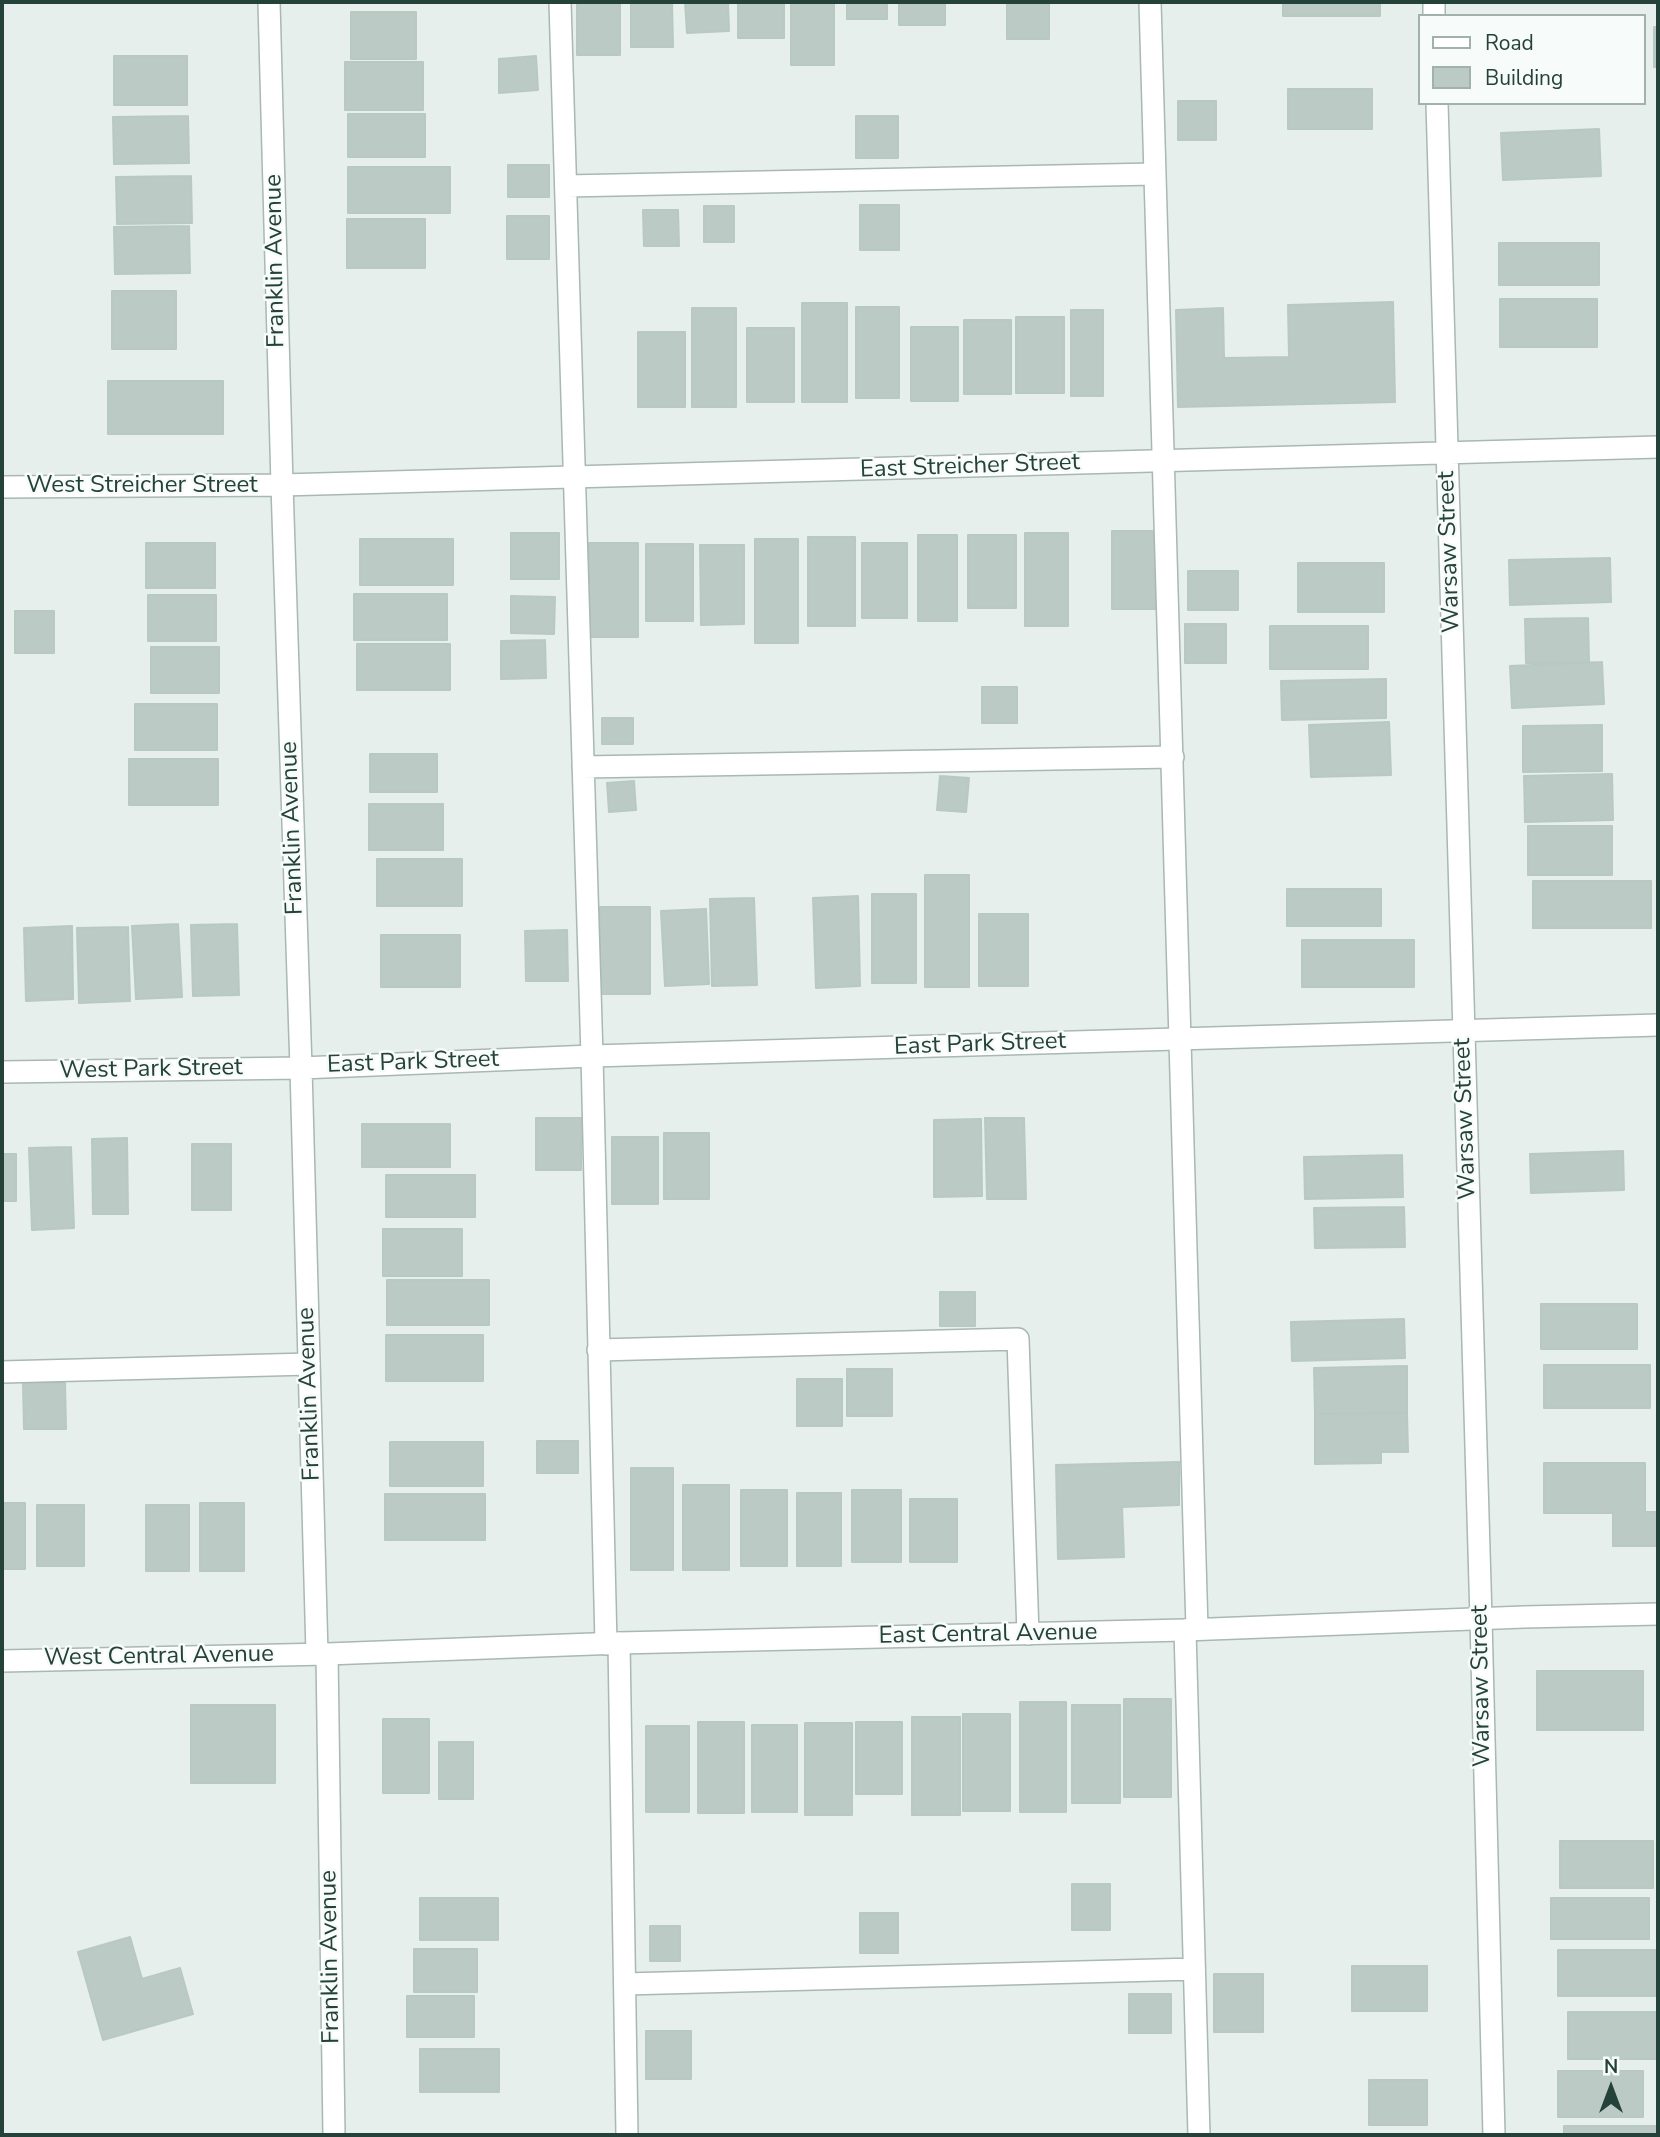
<!DOCTYPE html>
<html>
<head>
<meta charset="utf-8">
<style>
	body { margin:0 }
	#map { position:relative; width:1660px; height:2137px; overflow:hidden; background:#e6efeb; font-family:"Nunito Sans",sans-serif }
	canvas { display:block }
	.frame { position:absolute; inset:0; border:4px solid #24423a; pointer-events:none }
	.legend { position:absolute; left:1418px; top:14px; width:228px; height:91px; box-sizing:border-box; background:#f7fbf9; border:2px solid #a3b1ad; margin:0; padding:9px 12px; list-style:none; font-size:21px; color:#24423a }
	.legend li { display:flex; align-items:center; gap:14px; height:35px }
	.legend b { width:35px; border:2px solid #a3b1ad }
	.north { position:absolute; left:1576px; top:2053px; width:70px; height:70px; -webkit-text-stroke:5px #f7fbf9; paint-order:stroke; rotate:0deg; font-size:19px; font-weight:700; line-height:28px; text-align:center; color:#24423a }
	.north::after { content:''; display:block; margin:auto; width:24px; height:32px; background:#24423a; clip-path:polygon(50% 0,100% 100%,50% 72%,0 100%) }
</style>
</head>
<body>
<div id="map">
<canvas width="1660" height="2137"></canvas>
<div class="frame"></div>
<ul class="legend">
<li><b style="height:9px;background:#fff"></b>Road</li>
<li><b style="height:19px;background:#bbcac4"></b>Building</li>
</ul>
<div class="north">N</div>
</div>
<script>
const ctx = document.querySelector('canvas').getContext('2d');
ctx.lineJoin = 'round';
function paint(path, color) { ctx.fillStyle = color; ctx.fill(path, 'evenodd'); }
const shape = rows => new Path2D(rows.map(r => 'M' + r).join(''));
function trace(path, color, width, dash) { ctx.strokeStyle = color; ctx.lineWidth = width; ctx.lineCap = dash ? 'butt' : 'round'; ctx.setLineDash(dash || []); ctx.stroke(path); }
function drawText(font, color, halo, rows, align = 'center') {
  ctx.font = font + ' "Nunito Sans",sans-serif'; ctx.lineWidth = 5; ctx.setLineDash([]); ctx.textBaseline = 'middle'; ctx.strokeStyle = halo; ctx.fillStyle = color; for (const [text, x, y, turn = 0] of rows) {
    ctx.save(); ctx.translate(x, y); ctx.rotate((+turn || 0) * Math.PI / 180); ctx.textAlign = isNaN(turn) ? turn : align; if (halo) ctx.strokeText(text, 0, 0); ctx.fillText(text, 0, 0); ctx.restore();
  }
}
const building = shape([
	[351,2,416,2,416,3,351,3,351,2],
	[577,2,620,2,620,55,577,55,577,2],
	[631,2,672,2,673,47,631,47,631,2],
	[685,2,728,2,729,31,687,33,685,2],
	[738,2,784,2,784,38,738,38,738,2],
	[791,2,834,2,834,65,791,65,791,2],
	[847,2,887,2,887,19,847,19,847,2],
	[899,2,945,2,945,25,899,25,899,2],
	[1007,2,1049,2,1049,39,1007,39,1007,2],
	[1283,2,1380,2,1380,16,1283,16,1283,2],
	[351,12,416,12,416,59,351,59,351,12],
	[1654,27,1658,27,1658,67,1654,67,1654,27],
	[114,56,187,56,187,105,114,105,114,56],
	[536,56,538,90,499,93,499,59,536,56],
	[345,62,423,62,423,110,345,110,345,62],
	[1288,89,1372,89,1372,129,1288,129,1288,89],
	[1178,101,1216,101,1216,140,1178,140,1178,101],
	[348,114,425,114,425,157,348,157,348,114],
	[188,116,189,163,114,164,113,117,188,116],
	[856,116,898,116,898,158,856,158,856,116],
	[1599,129,1601,176,1503,180,1501,133,1599,129],
	[508,165,549,165,549,197,508,197,508,165],
	[348,167,450,167,450,213,348,213,348,167],
	[191,176,192,223,117,224,116,177,191,176],
	[860,205,899,205,899,250,860,250,860,205],
	[704,206,734,206,734,242,704,242,704,206],
	[643,210,678,210,679,246,644,246,643,210],
	[507,216,549,216,549,259,507,259,507,216],
	[347,219,425,219,425,268,347,268,347,219],
	[189,226,190,273,115,274,114,227,189,226],
	[1499,243,1599,243,1599,285,1499,285,1499,243],
	[112,291,176,291,176,349,112,349,112,291],
	[1500,299,1597,299,1597,347,1500,347,1500,299],
	[1393,302,1395,402,1178,407,1176,310,1223,308,1224,358,1289,357,1288,305,1393,302],
	[802,303,847,303,847,402,802,402,802,303],
	[856,307,899,307,899,398,856,398,856,307],
	[692,308,736,308,736,407,692,407,692,308],
	[1071,310,1103,310,1103,396,1071,396,1071,310],
	[1016,317,1064,317,1064,393,1016,393,1016,317],
	[964,320,1011,320,1011,394,964,394,964,320],
	[911,327,958,327,958,401,911,401,911,327],
	[747,328,794,328,794,402,747,402,747,328],
	[638,332,685,332,685,407,638,407,638,332],
	[108,381,223,381,223,434,108,434,108,381],
	[1112,531,1156,531,1156,609,1112,609,1112,531],
	[511,533,559,533,559,579,511,579,511,533],
	[1025,533,1068,533,1068,626,1025,626,1025,533],
	[918,535,957,535,957,621,918,621,918,535],
	[968,535,1016,535,1016,608,968,608,968,535],
	[808,537,855,537,855,626,808,626,808,537],
	[360,539,453,539,453,585,360,585,360,539],
	[755,539,798,539,798,643,755,643,755,539],
	[146,543,215,543,215,588,146,588,146,543],
	[589,543,638,543,638,637,589,637,589,543],
	[862,543,907,543,907,618,862,618,862,543],
	[646,544,693,544,693,621,646,621,646,544],
	[700,545,744,545,744,624,701,625,700,545],
	[1610,558,1611,602,1510,605,1509,560,1610,558],
	[1298,563,1384,563,1384,612,1298,612,1298,563],
	[1188,571,1238,571,1238,610,1188,610,1188,571],
	[354,594,447,594,447,640,354,640,354,594],
	[148,595,216,595,216,641,148,641,148,595],
	[511,596,555,597,554,634,511,633,511,596],
	[15,611,54,611,54,653,15,653,15,611],
	[1588,618,1589,662,1526,663,1525,619,1588,618],
	[1185,624,1226,624,1226,663,1185,663,1185,624],
	[1270,626,1368,626,1368,669,1270,669,1270,626],
	[545,640,546,678,501,679,501,641,545,640],
	[357,644,450,644,450,690,357,690,357,644],
	[151,647,219,647,219,693,151,693,151,647],
	[1602,662,1604,704,1512,708,1510,666,1602,662],
	[1386,679,1386,718,1282,720,1281,681,1386,679],
	[982,687,1017,687,1017,723,982,723,982,687],
	[135,704,217,704,217,750,135,750,135,704],
	[602,718,633,718,633,744,602,744,602,718],
	[1389,722,1391,775,1311,777,1309,725,1389,722],
	[1602,725,1602,771,1523,772,1523,726,1602,725],
	[370,754,437,754,437,792,370,792,370,754],
	[129,759,218,759,218,805,129,805,129,759],
	[1612,774,1613,820,1525,822,1524,776,1612,774],
	[940,776,969,778,966,812,937,810,940,776],
	[634,781,636,810,609,812,607,783,634,781],
	[369,804,443,804,443,850,369,850,369,804],
	[1528,826,1612,826,1612,875,1528,875,1528,826],
	[377,859,462,859,462,906,377,906,377,859],
	[925,875,969,875,969,987,925,987,925,875],
	[1533,881,1651,881,1651,928,1533,928,1533,881],
	[1287,889,1381,889,1381,926,1287,926,1287,889],
	[872,894,916,894,916,983,872,983,872,894],
	[858,896,860,986,816,988,813,898,858,896],
	[754,898,757,985,712,986,710,899,754,898],
	[600,907,650,907,650,994,600,994,600,907],
	[706,909,709,984,665,986,661,911,706,909],
	[979,914,1028,914,1028,986,979,986,979,914],
	[178,924,182,997,136,999,132,926,178,924],
	[237,924,239,995,193,996,191,925,237,924],
	[72,926,73,999,26,1001,24,928,72,926],
	[128,927,130,1001,79,1003,77,928,128,927],
	[567,930,568,981,526,981,525,931,567,930],
	[381,935,460,935,460,987,381,987,381,935],
	[1302,940,1414,940,1414,987,1302,987,1302,940],
	[536,1118,581,1118,581,1170,536,1170,536,1118],
	[985,1118,1024,1118,1026,1199,987,1199,985,1118],
	[981,1119,982,1196,934,1197,934,1120,981,1119],
	[362,1124,450,1124,450,1167,362,1167,362,1124],
	[664,1133,709,1133,709,1199,664,1199,664,1133],
	[612,1137,658,1137,658,1204,612,1204,612,1137],
	[127,1138,128,1214,93,1214,92,1139,127,1138],
	[192,1144,231,1144,231,1210,192,1210,192,1144],
	[71,1147,74,1228,32,1230,29,1148,71,1147],
	[1623,1151,1624,1190,1531,1193,1530,1154,1623,1151],
	[2,1154,16,1154,16,1201,2,1201,2,1154],
	[1402,1155,1403,1197,1305,1199,1304,1157,1402,1155],
	[386,1175,475,1175,475,1217,386,1217,386,1175],
	[1404,1207,1405,1247,1315,1248,1314,1208,1404,1207],
	[383,1229,462,1229,462,1276,383,1276,383,1229],
	[387,1280,489,1280,489,1325,387,1325,387,1280],
	[940,1292,975,1292,975,1326,940,1326,940,1292],
	[1541,1304,1637,1304,1637,1349,1541,1349,1541,1304],
	[1404,1319,1405,1358,1292,1361,1291,1322,1404,1319],
	[386,1335,483,1335,483,1381,386,1381,386,1335],
	[1544,1365,1650,1365,1650,1408,1544,1408,1544,1365],
	[1407,1366,1407,1413,1315,1414,1314,1368,1407,1366],
	[847,1369,892,1369,892,1416,847,1416,847,1369],
	[797,1379,842,1379,842,1426,797,1426,797,1379],
	[23,1383,65,1383,66,1429,24,1429,23,1383],
	[1407,1413,1408,1452,1381,1452,1381,1463,1315,1464,1315,1414,1407,1413],
	[537,1441,578,1441,578,1473,537,1473,537,1441],
	[390,1442,483,1442,483,1486,390,1486,390,1442],
	[1179,1462,1179,1505,1122,1507,1124,1557,1058,1559,1056,1465,1179,1462],
	[1544,1463,1645,1463,1645,1512,1658,1512,1658,1546,1613,1546,1613,1513,1544,1513,1544,1463],
	[631,1468,673,1468,673,1570,631,1570,631,1468],
	[683,1485,729,1485,729,1570,683,1570,683,1485],
	[741,1490,787,1490,787,1566,741,1566,741,1490],
	[852,1490,901,1490,901,1562,852,1562,852,1490],
	[797,1493,841,1493,841,1566,797,1566,797,1493],
	[385,1494,485,1494,485,1540,385,1540,385,1494],
	[910,1499,957,1499,957,1562,910,1562,910,1499],
	[2,1503,25,1503,25,1569,2,1569,2,1503],
	[200,1503,244,1503,244,1571,200,1571,200,1503],
	[37,1505,84,1505,84,1566,37,1566,37,1505],
	[146,1505,189,1505,189,1571,146,1571,146,1505],
	[1537,1671,1643,1671,1643,1730,1537,1730,1537,1671],
	[1124,1699,1171,1699,1171,1797,1124,1797,1124,1699],
	[1020,1702,1066,1702,1066,1812,1020,1812,1020,1702],
	[191,1705,275,1705,275,1783,191,1783,191,1705],
	[1072,1705,1120,1705,1120,1803,1072,1803,1072,1705],
	[963,1714,1010,1714,1010,1811,963,1811,963,1714],
	[912,1717,960,1717,960,1815,912,1815,912,1717],
	[383,1719,429,1719,429,1793,383,1793,383,1719],
	[698,1722,744,1722,744,1813,698,1813,698,1722],
	[856,1722,902,1722,902,1794,856,1794,856,1722],
	[805,1723,852,1723,852,1815,805,1815,805,1723],
	[752,1725,797,1725,797,1812,752,1812,752,1725],
	[646,1726,689,1726,689,1812,646,1812,646,1726],
	[439,1742,473,1742,473,1799,439,1799,439,1742],
	[1560,1841,1653,1841,1653,1888,1560,1888,1560,1841],
	[1072,1884,1110,1884,1110,1930,1072,1930,1072,1884],
	[420,1898,498,1898,498,1940,420,1940,420,1898],
	[1551,1898,1649,1898,1649,1939,1551,1939,1551,1898],
	[860,1913,898,1913,898,1953,860,1953,860,1913],
	[650,1926,680,1926,680,1961,650,1961,650,1926],
	[130,1937,142,1979,180,1968,193,2014,103,2040,78,1952,130,1937],
	[414,1949,477,1949,477,1992,414,1992,414,1949],
	[1558,1950,1658,1950,1658,1996,1558,1996,1558,1950],
	[1352,1966,1427,1966,1427,2011,1352,2011,1352,1966],
	[1214,1974,1263,1974,1263,2032,1214,2032,1214,1974],
	[1129,1994,1171,1994,1171,2033,1129,2033,1129,1994],
	[407,1996,474,1996,474,2037,407,2037,407,1996],
	[1568,2012,1658,2012,1658,2059,1568,2059,1568,2012],
	[646,2031,691,2031,691,2079,646,2079,646,2031],
	[420,2049,499,2049,499,2092,420,2092,420,2049],
	[1558,2071,1643,2071,1643,2117,1558,2117,1558,2071],
	[1369,2080,1427,2080,1427,2125,1369,2125,1369,2080],
	[1564,2126,1658,2126,1658,2135,1564,2135,1564,2126]
]);
const service = shape([
	[560,2,592,1056,606,1644],
	[1150,2,1197,1629],
	[566,186,1154,174],
	[583,767,1173,757],
	[598,1350,1018,1339,1028,1634],
	[2,1372,309,1364],
	[1185,1630,1199,2135],
	[619,1643,627,2135],
	[625,1984,1194,1969]
]);
const minor = shape([
	[269,2,282,485,301,1068,317,1654],
	[1434,2,1434,16],
	[1437,103,1481,1619,1494,2135],
	[2,487,282,485,1658,447],
	[2,1072,301,1068,592,1056,1658,1025],
	[327,1654,334,2135]
]);
const tertiary = shape([
	[2,1661,327,1654,619,1643,1185,1630,1524,1617,1658,1614]
]);
const streetNames = [
	["Franklin Avenue",276,261,-91],
	["East Streicher Street",970,467,-2],
	["West Streicher Street",142,486],
	["Warsaw Street",1450,552,-92],
	["Franklin Avenue",293,828,-92],
	["East Park Street",980,1045,-2],
	["East Park Street",413,1063,-2],
	["West Park Street",151,1070,-1],
	["Warsaw Street",1466,1119,-92],
	["Franklin Avenue",310,1394,-92],
	["East Central Avenue",988,1635,-1],
	["West Central Avenue",159,1657,-1],
	["Warsaw Street",1482,1686,-91],
	["Franklin Avenue",331,1957,-91]
];
paint(building, '#bbcac4');
trace(building, '#b8c9c2', 2);
trace(service, '#a8b8b2', 24);
trace(minor, '#a8b8b2', 24);
trace(tertiary, '#a8b8b2', 24);
trace(service, '#fff', 21);
trace(minor, '#fff', 21);
trace(tertiary, '#fff', 21);
drawText('24px', '#24423a', '#f7fbf9', streetNames);
</script>
</body>
</html>
